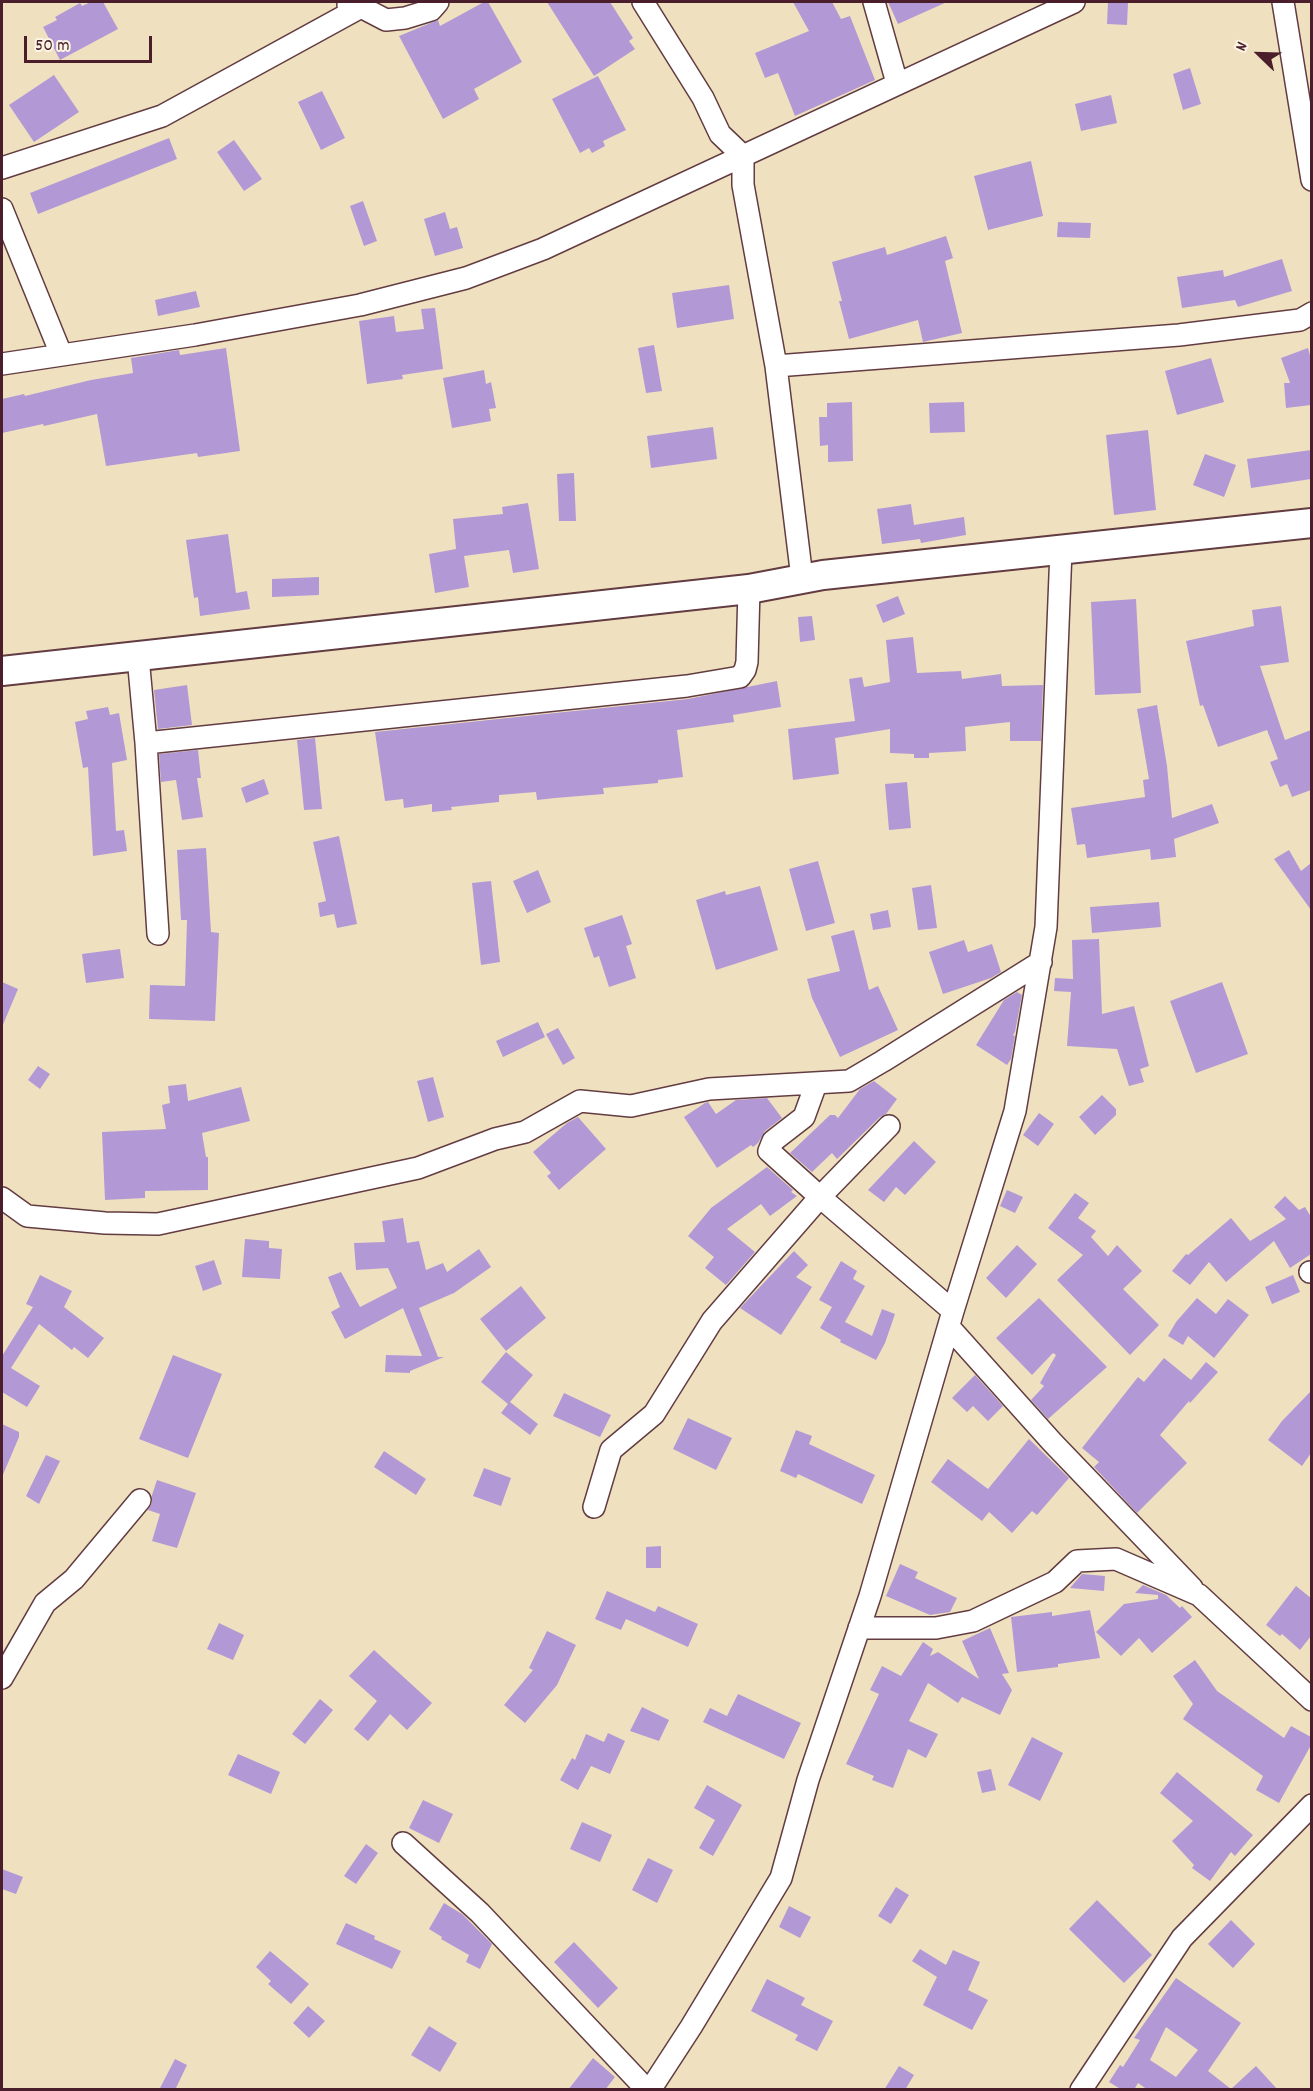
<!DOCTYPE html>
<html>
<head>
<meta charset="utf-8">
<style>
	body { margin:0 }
	#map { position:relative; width:1313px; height:2091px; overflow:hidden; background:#efe1c0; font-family:Dekko,sans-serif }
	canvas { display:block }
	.frame { position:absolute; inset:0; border:3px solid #4a1f2b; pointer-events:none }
	.north { position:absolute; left:1229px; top:24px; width:60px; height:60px; -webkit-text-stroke:4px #fcf5e5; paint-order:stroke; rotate:293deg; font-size:16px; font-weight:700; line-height:24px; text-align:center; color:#4a1f2b }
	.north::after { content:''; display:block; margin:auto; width:21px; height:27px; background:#4a1f2b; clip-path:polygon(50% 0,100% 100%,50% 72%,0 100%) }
	.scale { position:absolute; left:24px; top:36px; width:128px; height:27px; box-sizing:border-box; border:3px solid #4a1f2b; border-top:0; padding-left:8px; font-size:18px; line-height:21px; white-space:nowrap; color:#4a1f2b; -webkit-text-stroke:4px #fcf5e5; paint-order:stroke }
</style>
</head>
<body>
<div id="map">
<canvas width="1313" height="2091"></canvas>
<div class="frame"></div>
<div class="north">N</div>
<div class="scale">50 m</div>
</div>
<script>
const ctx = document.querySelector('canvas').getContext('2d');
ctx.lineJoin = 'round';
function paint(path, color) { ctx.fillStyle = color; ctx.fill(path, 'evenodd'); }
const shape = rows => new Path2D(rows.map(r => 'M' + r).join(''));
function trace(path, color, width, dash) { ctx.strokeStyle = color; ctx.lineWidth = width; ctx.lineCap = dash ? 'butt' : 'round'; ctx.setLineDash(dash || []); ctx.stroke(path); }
const building = shape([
	[91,2,103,2,118,29,60,60,43,27,57,20,55,17,80,3,82,6],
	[484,2,488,2,522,62,474,89,479,99,443,119,399,36,438,20,440,26],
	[547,2,610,2,633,38,629,41,635,49,594,76],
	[793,2,832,2,841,19,850,16,875,80,795,116,778,73,765,78,755,53,809,31],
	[888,2,947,2,898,24],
	[1108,2,1128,3,1127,25,1107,24],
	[1190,68,1201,104,1183,110,1173,74],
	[54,75,79,112,34,142,9,105],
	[598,76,626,130,603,141,605,146,592,153,589,148,580,153,552,99],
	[322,91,345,138,321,150,298,102],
	[1111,95,1117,123,1081,131,1075,104],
	[169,138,177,159,38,214,30,193],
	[234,140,262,179,244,191,217,152],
	[1031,161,1043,216,988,230,974,176],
	[363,201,377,241,364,246,350,206],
	[445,212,450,229,457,227,463,248,435,256,424,219],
	[1058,222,1091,223,1090,238,1057,237],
	[946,236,953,258,945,261,962,333,923,342,918,320,849,339,839,301,842,301,832,262,885,247,887,255],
	[1282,259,1292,291,1238,307,1235,300,1182,308,1177,277,1223,270,1224,277],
	[729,285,734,319,677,328,672,293],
	[196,291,200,307,158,316,155,300],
	[435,308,443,369,402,375,403,379,367,384,359,321,394,316,396,332,424,329,421,309],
	[654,345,662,391,646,393,638,348],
	[226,348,240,451,198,457,197,453,106,466,97,414,44,426,43,424,2,433,2,399,24,394,25,396,91,380,133,373,131,358,179,350,180,355],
	[1308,348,1311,359,1311,405,1286,408,1284,383,1290,383,1281,358],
	[1211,358,1224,402,1177,415,1165,371],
	[484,370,486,384,491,382,496,408,489,409,491,421,452,428,443,378],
	[852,402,853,461,828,462,828,445,820,446,819,417,827,417,827,403],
	[964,402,965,432,930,433,929,403],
	[713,427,717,459,651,468,647,436],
	[1148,430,1156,510,1114,515,1106,435],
	[1311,450,1311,479,1251,488,1247,459],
	[1205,454,1236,465,1224,497,1193,485],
	[574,473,576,521,559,521,557,474],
	[528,503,539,569,513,573,509,550,464,556,469,587,435,593,429,554,456,549,453,519,503,514,502,507],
	[911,504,914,525,964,517,966,535,921,543,920,539,882,544,877,509],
	[228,534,236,593,247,591,250,609,200,616,198,597,194,598,186,540],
	[319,577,319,595,272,597,272,579],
	[898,596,905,614,883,623,876,605],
	[1136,599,1141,693,1095,695,1091,602],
	[1281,606,1289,662,1260,666,1285,740,1311,730,1311,790,1292,797,1287,784,1280,787,1270,762,1278,759,1267,730,1218,747,1203,705,1200,706,1186,641,1254,626,1252,610],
	[812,616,815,640,800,642,798,617],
	[913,637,917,673,961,671,962,679,1001,674,1002,686,1043,685,1041,741,1010,741,1010,722,965,727,966,751,929,753,929,758,914,758,914,754,890,753,890,729,835,738,839,774,793,780,788,729,855,721,849,679,862,677,864,687,890,682,886,640],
	[777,681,781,707,733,715,734,722,677,730,683,777,658,780,658,783,603,788,604,794,555,798,537,800,536,792,499,795,499,802,451,807,452,810,432,812,432,804,404,808,403,799,385,801,375,732,688,699],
	[187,685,192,725,158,729,154,690],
	[1157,705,1167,766,1172,818,1212,804,1219,823,1174,839,1176,857,1151,860,1150,849,1087,858,1085,844,1077,845,1071,808,1145,797,1143,780,1149,779,1137,709],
	[108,707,110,715,119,713,127,760,112,763,116,831,124,830,127,851,93,856,88,767,83,768,75,722,88,719,86,711],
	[315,738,322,809,304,810,297,740],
	[198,750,201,778,197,778,203,817,182,820,176,780,161,782,159,754],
	[264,779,269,794,246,803,241,788],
	[907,782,911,828,889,830,885,784],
	[339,836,357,924,337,928,334,914,320,917,318,903,326,901,313,842],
	[206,848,211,932,219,933,215,1021,149,1019,150,985,185,986,187,920,181,920,177,850],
	[1289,850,1301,871,1311,863,1311,910,1274,859],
	[818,861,835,923,806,931,789,869],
	[538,870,551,902,527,913,513,881],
	[491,881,500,962,481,965,472,883],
	[931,885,937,928,918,930,912,888],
	[760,886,778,950,716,970,696,900,725,891,726,895],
	[1159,902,1161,927,1092,933,1090,907],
	[888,910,891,927,873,930,870,914],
	[622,915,632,944,626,946,636,978,609,987,599,956,594,958,584,928],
	[854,930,869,990,878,986,898,1030,840,1057,812,998,807,979,840,971,831,936],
	[1099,939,1102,1014,1134,1006,1149,1066,1140,1069,1144,1082,1129,1086,1117,1049,1067,1046,1071,992,1054,991,1055,978,1073,979,1072,940],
	[964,940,968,952,992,944,1001,972,991,978,943,994,929,952],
	[120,949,124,978,86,983,82,954],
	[2,982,18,989,2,1027],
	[1222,982,1248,1054,1196,1073,1170,1001],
	[1017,992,1022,995,1015,1032,1013,1035,1015,1036,1011,1059,1007,1065,976,1045,1004,1000],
	[538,1022,545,1037,503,1057,496,1041],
	[558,1028,575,1058,563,1065,546,1034],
	[38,1066,50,1074,40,1089,28,1080],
	[433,1077,444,1117,428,1122,417,1081],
	[874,1081,897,1099,886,1114,880,1117,837,1159,832,1153,812,1172,790,1153,830,1115,835,1115,838,1118,860,1089],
	[186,1084,188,1101,241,1087,250,1121,202,1133,206,1157,208,1157,208,1190,145,1191,145,1198,105,1200,102,1132,166,1129,162,1105,170,1103,168,1086],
	[1102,1095,1116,1109,1116,1115,1095,1135,1079,1117],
	[767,1098,782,1118,765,1131,758,1143,753,1147,751,1145,717,1168,684,1117,705,1103,708,1102,716,1114,736,1100],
	[1039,1113,1054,1124,1038,1146,1023,1135],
	[578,1117,606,1149,559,1190,547,1176,551,1173,533,1152,567,1123],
	[914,1141,936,1162,905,1195,896,1187,884,1202,868,1190],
	[767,1167,793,1190,791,1192,797,1196,770,1216,761,1204,727,1229,755,1252,726,1285,705,1268,714,1257,688,1236,711,1208],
	[1007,1190,1023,1197,1015,1213,1000,1206],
	[1075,1193,1089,1203,1078,1218,1096,1231,1091,1237,1108,1256,1117,1245,1142,1271,1123,1289,1159,1325,1130,1355,1057,1280,1083,1255,1048,1228],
	[1285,1196,1299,1210,1305,1207,1311,1217,1311,1254,1290,1268,1274,1241,1226,1282,1209,1262,1190,1285,1172,1271,1186,1254,1188,1255,1231,1218,1250,1241,1286,1219,1274,1207],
	[403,1218,407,1243,419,1241,426,1270,443,1263,447,1272,479,1249,491,1267,454,1293,419,1308,438,1357,444,1357,410,1371,410,1373,385,1372,386,1355,422,1356,403,1308,345,1339,331,1312,340,1307,328,1277,341,1272,360,1307,397,1288,388,1268,356,1270,354,1243,385,1242,382,1221],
	[245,1239,269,1241,269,1248,282,1249,280,1279,242,1277],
	[1017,1245,1037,1264,1006,1298,986,1278],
	[794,1251,808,1265,796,1277,812,1287,781,1335,740,1308],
	[214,1260,222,1284,203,1291,195,1266],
	[841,1261,857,1271,853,1279,865,1286,845,1322,872,1336,882,1309,895,1314,885,1343,876,1360,840,1342,841,1340,820,1328,832,1307,819,1300],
	[40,1275,72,1291,64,1307,104,1338,88,1358,74,1347,72,1350,39,1324,11,1368,40,1386,27,1407,2,1392,2,1356,33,1307,26,1304],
	[1293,1275,1300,1292,1272,1304,1265,1287],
	[521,1286,546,1318,506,1351,480,1319],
	[1039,1298,1107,1367,1048,1419,1031,1400,1044,1386,1040,1383,1056,1355,1053,1353,1032,1375,996,1338],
	[1197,1298,1216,1314,1228,1299,1249,1315,1214,1358,1188,1336,1183,1345,1168,1336,1176,1322],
	[506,1352,533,1375,510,1402,538,1424,530,1435,501,1413,508,1404,481,1382],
	[173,1355,222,1374,188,1458,139,1439],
	[1164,1358,1191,1380,1206,1362,1218,1372,1190,1403,1189,1401,1160,1435,1187,1463,1137,1513,1094,1467,1099,1462,1082,1448,1138,1377,1144,1382],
	[975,1375,1003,1406,988,1421,973,1406,967,1412,952,1398],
	[1311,1391,1311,1453,1302,1466,1268,1440,1282,1421],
	[564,1393,611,1415,600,1437,553,1416],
	[688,1418,732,1438,716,1470,673,1449],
	[2,1424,19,1432,19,1437,2,1477],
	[796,1430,812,1436,809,1444,875,1475,862,1504,798,1474,796,1478,780,1471],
	[1029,1439,1069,1478,1037,1515,1032,1511,1012,1533,989,1512,982,1521,931,1482,948,1459,988,1489],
	[384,1451,426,1479,416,1495,374,1467],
	[46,1455,60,1461,39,1504,26,1496],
	[484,1468,511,1478,501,1506,473,1496],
	[157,1480,196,1493,177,1548,152,1541,160,1514,148,1510,152,1503,152,1495],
	[661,1546,661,1568,646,1568,646,1547],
	[900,1564,918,1572,915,1578,957,1598,950,1612,930,1615,886,1596],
	[1082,1574,1105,1576,1104,1591,1070,1588],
	[1143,1585,1166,1595,1180,1608,1182,1606,1192,1617,1152,1653,1139,1638,1121,1656,1096,1632,1124,1604,1158,1599,1158,1595,1135,1593],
	[1296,1586,1311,1598,1311,1636,1300,1650,1282,1634,1280,1636,1266,1625],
	[607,1591,655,1612,658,1606,698,1624,688,1647,626,1619,621,1630,595,1619],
	[1090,1610,1100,1658,1058,1664,1058,1667,1017,1672,1011,1617,1052,1612,1052,1616],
	[219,1623,244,1635,233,1660,207,1649],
	[990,1628,1009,1673,1002,1674,1012,1690,1000,1715,962,1697,958,1703,928,1683,909,1721,938,1734,926,1758,908,1749,893,1788,872,1780,874,1776,846,1764,879,1694,870,1690,882,1666,901,1676,923,1642,933,1649,930,1656,938,1652,979,1679,962,1641],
	[547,1631,576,1645,557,1685,525,1723,504,1705,533,1670,529,1668],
	[374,1650,432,1703,407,1730,390,1714,368,1741,354,1729,377,1701,349,1676],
	[1195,1660,1217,1691,1284,1738,1291,1726,1311,1737,1311,1745,1279,1803,1256,1790,1263,1776,1183,1719,1193,1704,1173,1676],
	[738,1694,801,1723,784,1759,703,1722,710,1708,727,1716],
	[320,1699,333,1710,305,1744,292,1734],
	[642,1707,669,1720,659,1741,630,1731],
	[608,1733,625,1741,610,1774,591,1766,578,1790,560,1780,572,1758,575,1760,586,1734,604,1742],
	[1032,1737,1063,1753,1040,1801,1008,1785],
	[238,1754,280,1772,271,1794,228,1775],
	[991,1769,996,1790,982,1793,977,1772],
	[1177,1772,1253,1835,1235,1856,1231,1852,1210,1881,1192,1868,1194,1865,1172,1841,1193,1821,1160,1793],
	[707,1785,742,1805,713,1856,699,1848,715,1820,694,1808],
	[423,1800,453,1814,439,1843,409,1828],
	[582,1822,612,1835,600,1862,570,1849],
	[366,1844,378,1853,356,1884,344,1876],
	[648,1858,673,1870,657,1903,632,1890],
	[2,1869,23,1877,16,1894,2,1889],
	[896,1887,909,1895,891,1924,878,1916],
	[1097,1900,1152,1955,1124,1983,1069,1929],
	[444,1903,462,1914,492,1944,480,1969,466,1962,469,1955,441,1939,442,1937,429,1929],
	[789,1906,811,1917,800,1938,779,1927],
	[1231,1920,1255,1944,1233,1968,1208,1944],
	[346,1923,375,1936,374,1939,401,1951,392,1969,336,1944],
	[574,1942,618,1988,598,2008,554,1962],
	[920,1949,946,1965,953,1950,980,1962,968,1990,988,2000,972,2030,923,2005,937,1977,912,1961],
	[270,1951,309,1984,291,2004,268,1984,271,1981,256,1967],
	[1176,1978,1241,2023,1208,2071,1231,2089,1256,2066,1278,2090,1148,2090,1138,2083,1134,2090,1122,2090,1109,2082,1120,2065,1123,2067,1140,2040,1134,2038],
	[1166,2027,1198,2050,1176,2077,1150,2060],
	[767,1979,805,1998,801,2005,833,2021,817,2051,795,2040,798,2035,751,2011],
	[308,2006,325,2021,309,2038,293,2023],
	[429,2026,457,2043,440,2072,411,2055],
	[593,2058,615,2077,605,2090,568,2090],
	[175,2059,187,2065,175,2090,159,2090],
	[899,2066,914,2075,905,2090,884,2090]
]);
const street = shape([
	[643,2,703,98,720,134,743,156,743,185,776,366,802,578],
	[874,2,897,83],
	[1283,2,1312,180],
	[348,5,361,7,386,20,405,18,431,10,438,2],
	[2,168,162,116,361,7],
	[2,209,61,354],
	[2,364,195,335,360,305,466,278,543,249,1074,2],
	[776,366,1179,335,1300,320,1312,313],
	[138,657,146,743,158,934],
	[146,743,687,686,740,677,745,670,747,662,749,589],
	[816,1084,804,1117,773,1141,769,1151,820,1197,889,1126],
	[2,1198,27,1216,105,1223,158,1224,418,1168,495,1139,525,1132,580,1101,631,1106,709,1089,849,1081,883,1061,1041,962],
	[1310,1272,1312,1272],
	[949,1327,1052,1442,1192,1588],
	[594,1507,611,1450,654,1414,712,1321,820,1197,953,1311],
	[859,1628,936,1628,973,1621,1055,1582,1077,1561,1116,1559,1199,1595,1312,1700],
	[2,1678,45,1603,74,1579,140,1500],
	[403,1843,480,1913,647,2090],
	[650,2090,691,2027,781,1878,808,1780,870,1596,953,1311,1015,1111,1046,927,1061,550],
	[1081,2090,1182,1938,1312,1805]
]);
const secondary = shape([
	[2,671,749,589,823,575,1312,523]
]);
paint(building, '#b299d5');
trace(street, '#633c41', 24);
trace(secondary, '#633c41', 32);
trace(street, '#fff', 21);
trace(secondary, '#fff', 28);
</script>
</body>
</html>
